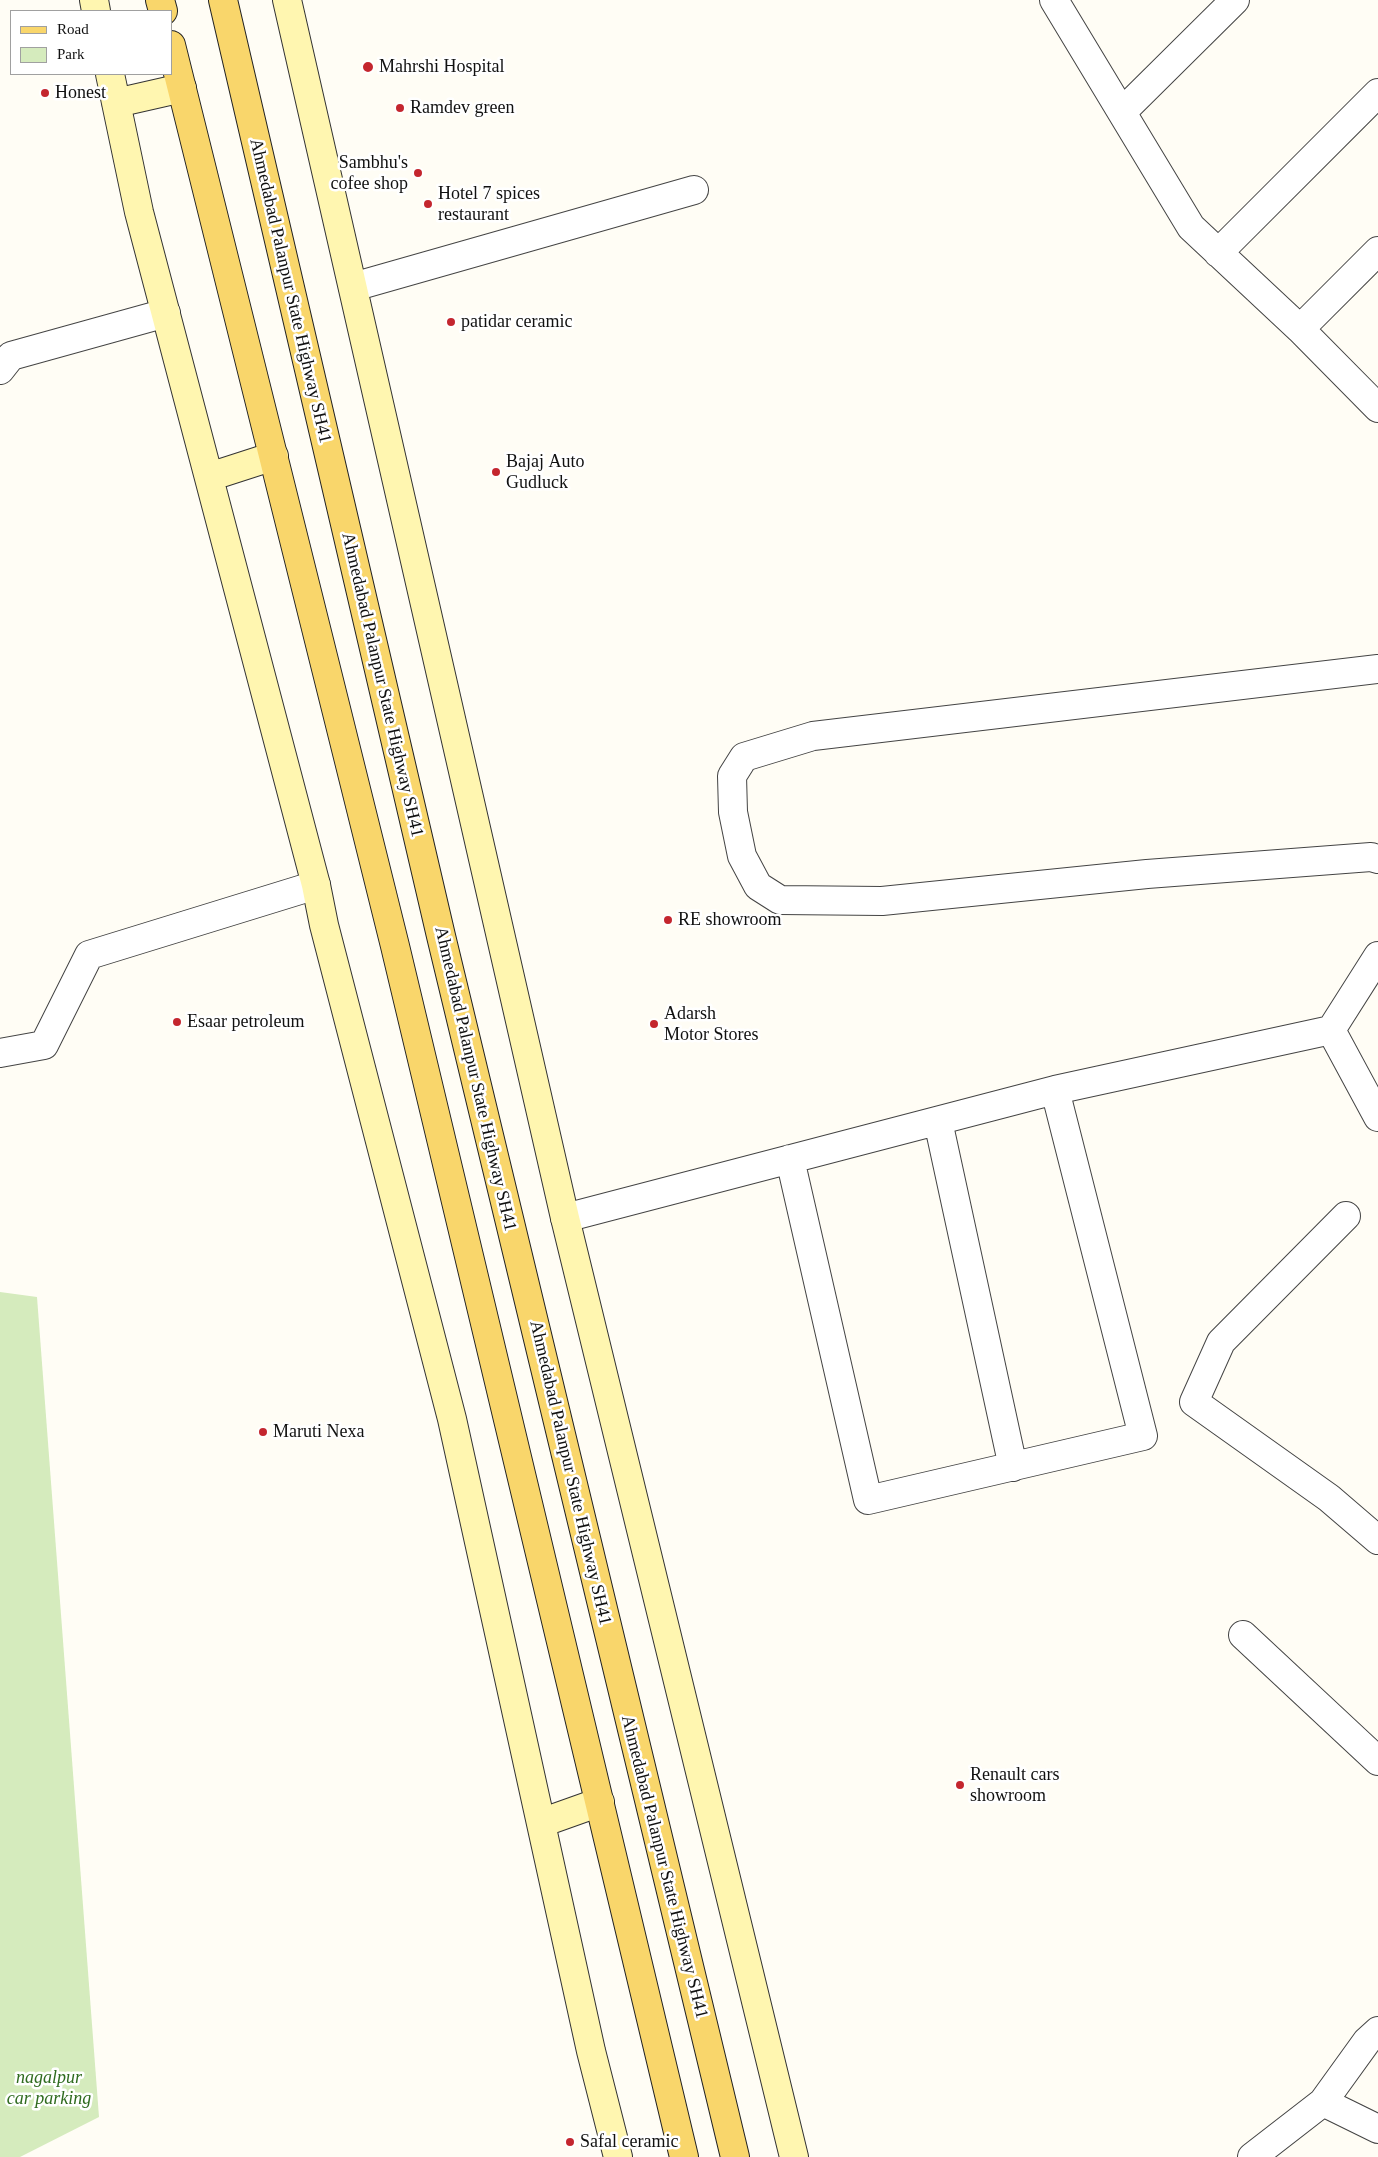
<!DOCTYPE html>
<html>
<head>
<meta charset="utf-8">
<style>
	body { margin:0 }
	#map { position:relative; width:1378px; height:2157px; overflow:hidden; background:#fffdf5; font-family:Georgia,serif }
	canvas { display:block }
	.legend { position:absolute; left:10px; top:10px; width:162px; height:65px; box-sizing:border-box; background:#fff; border:1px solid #a0a0a0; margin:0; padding:6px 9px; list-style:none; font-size:15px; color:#111 }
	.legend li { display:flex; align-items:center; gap:10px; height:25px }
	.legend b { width:25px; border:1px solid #a0a0a0 }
</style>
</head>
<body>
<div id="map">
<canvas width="1378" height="2157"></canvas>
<ul class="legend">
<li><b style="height:6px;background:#f9d66b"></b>Road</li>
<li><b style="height:14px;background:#d5ebbd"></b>Park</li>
</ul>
</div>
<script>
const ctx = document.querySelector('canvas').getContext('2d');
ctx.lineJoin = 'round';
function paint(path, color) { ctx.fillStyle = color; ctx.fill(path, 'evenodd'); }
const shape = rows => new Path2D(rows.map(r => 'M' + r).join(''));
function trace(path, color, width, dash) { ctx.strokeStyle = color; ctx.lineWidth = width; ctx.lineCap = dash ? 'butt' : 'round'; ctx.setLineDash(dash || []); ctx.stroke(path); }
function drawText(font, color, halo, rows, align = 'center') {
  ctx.font = font + ' Georgia,serif'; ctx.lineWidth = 5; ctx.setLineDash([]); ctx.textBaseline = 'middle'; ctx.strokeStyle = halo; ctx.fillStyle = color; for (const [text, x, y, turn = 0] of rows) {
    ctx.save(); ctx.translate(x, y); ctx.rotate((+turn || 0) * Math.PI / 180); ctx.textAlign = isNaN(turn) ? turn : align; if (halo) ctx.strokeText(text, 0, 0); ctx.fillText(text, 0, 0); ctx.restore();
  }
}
const green = shape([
	[0,1292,37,1297,99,2117,20,2157,0,2157]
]);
const street = shape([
	[1054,0,1191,227,1300,329,1378,251],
	[1122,112,1235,0],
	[1218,253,1378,93],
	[353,287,694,190],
	[1300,329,1378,408],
	[0,370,11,356,166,313],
	[1378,669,813,736,744,757,732,776,733,812,742,856,758,886,780,900,882,901,1147,874,1371,857,1378,859],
	[1331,1030,1378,1117],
	[0,1053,44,1045,89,955,316,885],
	[938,1121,1013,1467],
	[790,1159,868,1500,1143,1436,1055,1090],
	[1346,1216,1221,1342,1194,1402,1329,1498,1378,1540],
	[565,1218,1055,1090,1331,1030,1378,956],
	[1243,1635,1378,1761],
	[1323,2102,1367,2041,1378,2031],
	[1252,2157,1323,2102,1378,2129]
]);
const secondary = shape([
	[94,0,96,11],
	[287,0,565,1218,794,2157],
	[110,74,139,212,316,885,324,925,452,1419,591,2051,618,2157],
	[116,103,182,88],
	[209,477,274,456],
	[541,1823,600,1802]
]);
const primary = shape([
	[160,0,163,11],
	[223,0,441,936,735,2157],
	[171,45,395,946,684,2157]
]);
const markers = [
	[368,67,6,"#c4262e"],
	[45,93,5,"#c4262e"],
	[400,108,5,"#c4262e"],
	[418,173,5,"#c4262e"],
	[428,204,5,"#c4262e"],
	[451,322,5,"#c4262e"],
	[496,472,5,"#c4262e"],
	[668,920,5,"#c4262e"],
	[177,1022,5,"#c4262e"],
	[654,1024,5,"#c4262e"],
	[263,1432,5,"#c4262e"],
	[960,1785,5,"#c4262e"],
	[570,2142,5,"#c4262e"]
];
const poiNames = [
	["Mahrshi Hospital",379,67],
	["Honest",55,93],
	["Ramdev green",410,108],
	["Sambhu's",408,163,"right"],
	["cofee shop",408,184,"right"],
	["Hotel 7 spices",438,194],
	["restaurant",438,215],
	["patidar ceramic",461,322],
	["Bajaj Auto",506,462],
	["Gudluck",506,483],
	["RE showroom",678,920],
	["Adarsh",664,1014],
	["Motor Stores",664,1035],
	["Esaar petroleum",187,1022],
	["Maruti Nexa",273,1432],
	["Renault cars",970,1775],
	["showroom",970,1796],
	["Safal ceramic",580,2142]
];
const streetNames = [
	["Ahmedabad Palanpur State Highway SH41",290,291,77],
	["Ahmedabad Palanpur State Highway SH41",382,685,77],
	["Ahmedabad Palanpur State Highway SH41",475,1079,77],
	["Ahmedabad Palanpur State Highway SH41",570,1473,77],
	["Ahmedabad Palanpur State Highway SH41",664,1867,76]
];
const parkNames = [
	["nagalpur",49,2078],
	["car parking",49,2099]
];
paint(green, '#d5ebbd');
trace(street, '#444', 30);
trace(secondary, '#333', 30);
trace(primary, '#222', 30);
trace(street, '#fff', 28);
trace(secondary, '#fff6b0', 28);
trace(primary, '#f9d66b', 28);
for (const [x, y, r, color] of markers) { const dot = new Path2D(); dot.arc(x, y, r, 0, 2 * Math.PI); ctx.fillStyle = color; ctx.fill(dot); trace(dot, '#fff', 2); }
drawText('18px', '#111', '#fff', poiNames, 'left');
drawText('18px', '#111', '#fff', streetNames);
drawText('italic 18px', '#2f6b1f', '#fff', parkNames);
</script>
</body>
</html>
